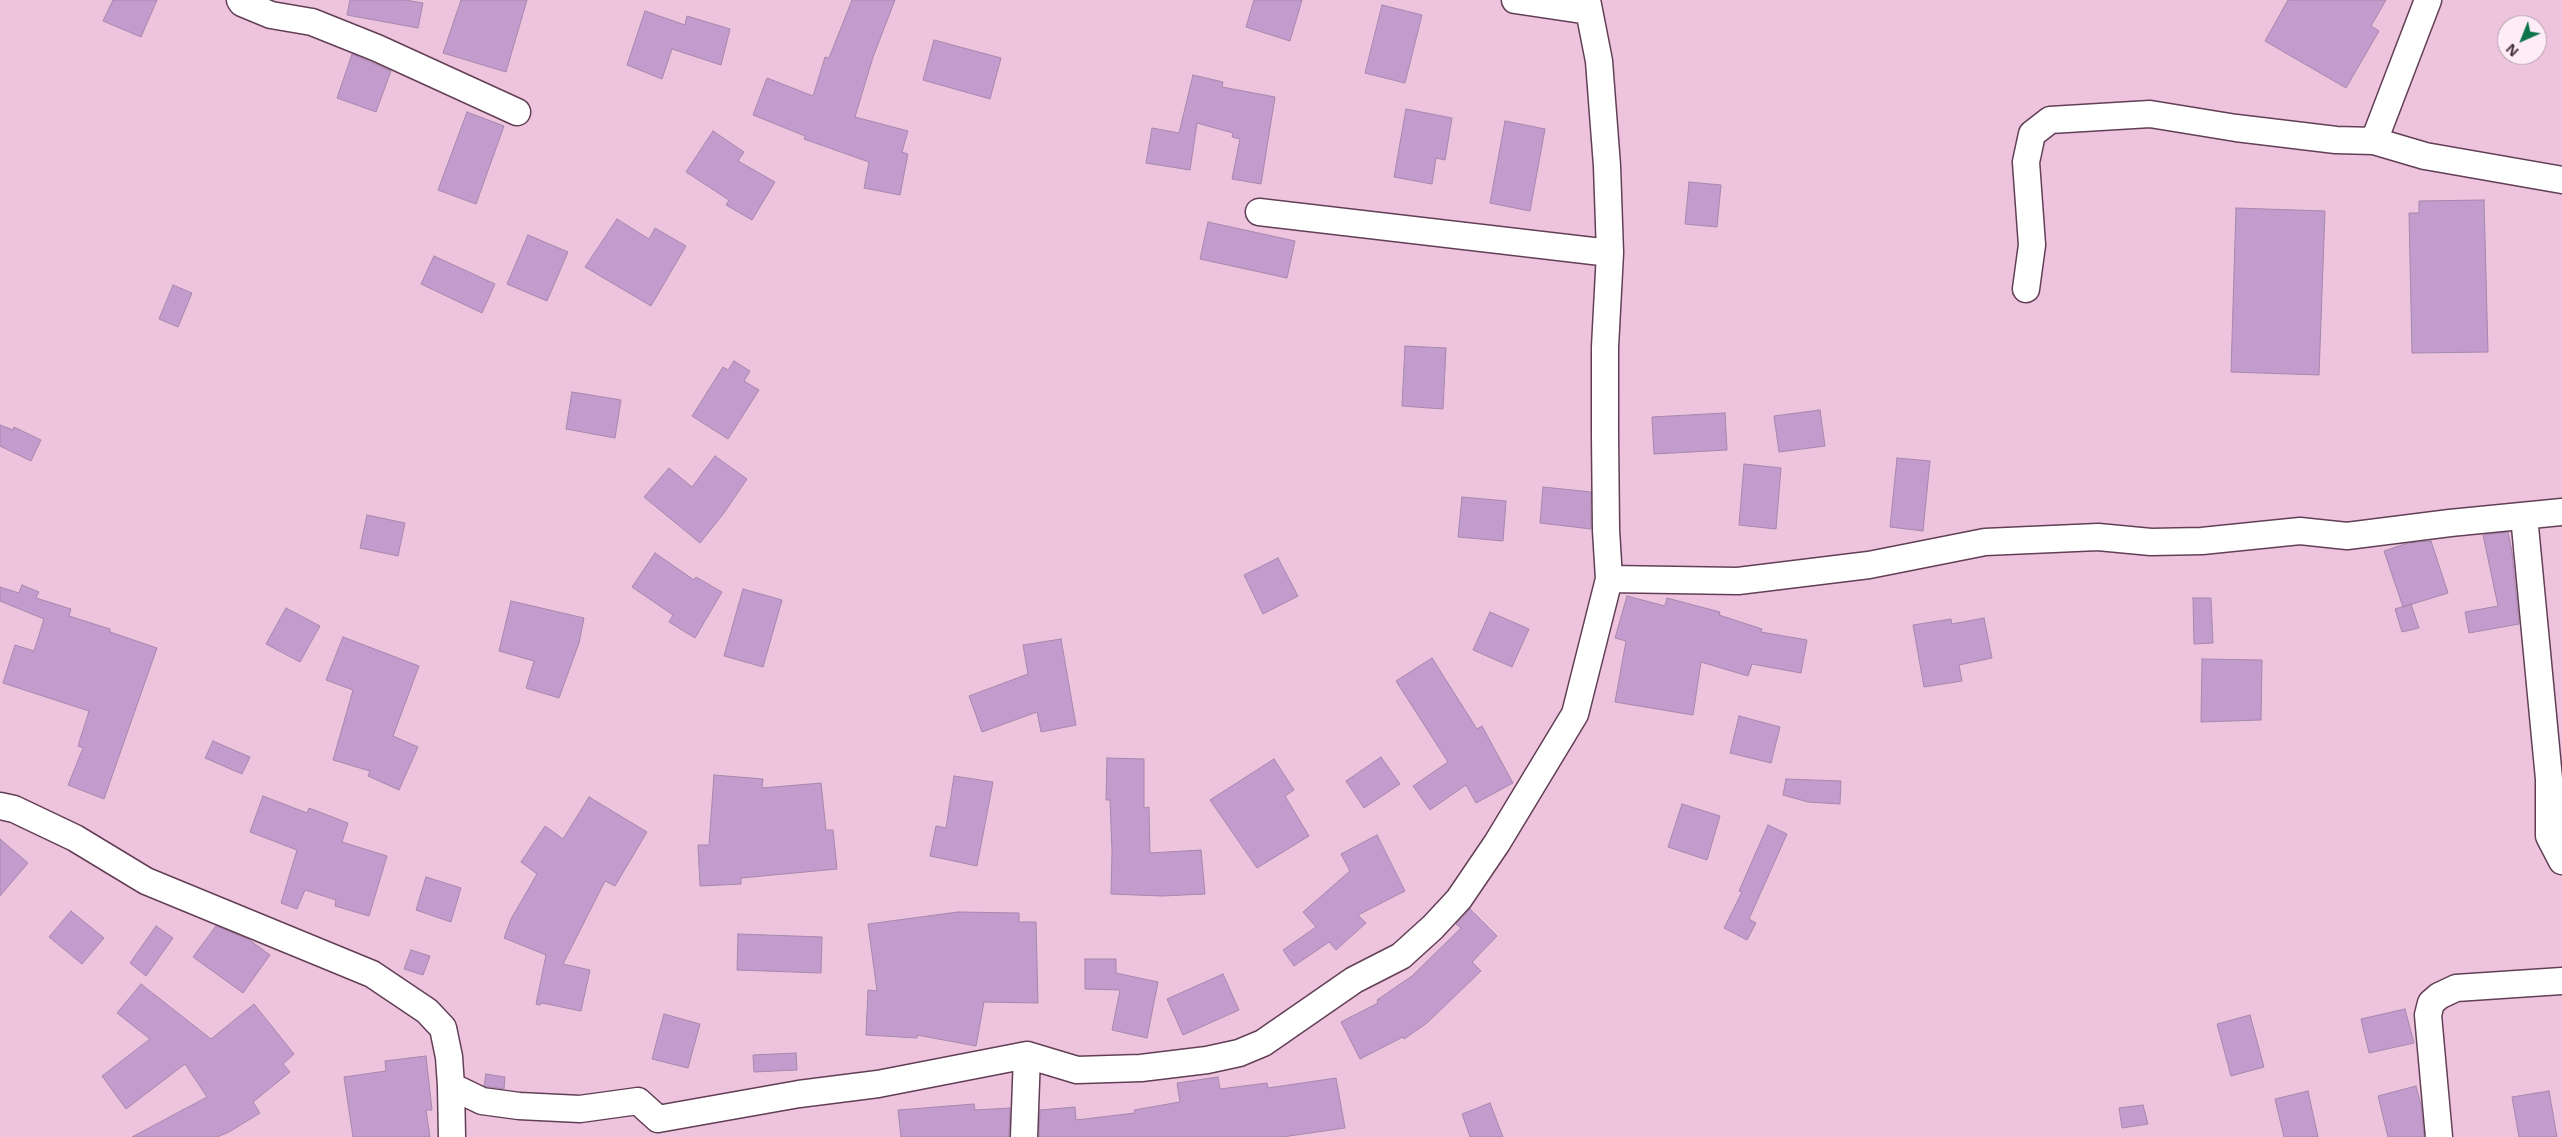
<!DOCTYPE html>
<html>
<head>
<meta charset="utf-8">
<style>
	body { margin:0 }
	#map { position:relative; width:2562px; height:1137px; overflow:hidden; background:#eec3de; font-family:"Noto Sans",sans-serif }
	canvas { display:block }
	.north { position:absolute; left:2497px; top:15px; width:50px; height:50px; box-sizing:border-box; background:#feecf7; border:1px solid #b2a0ab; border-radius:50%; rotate:224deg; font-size:14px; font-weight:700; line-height:20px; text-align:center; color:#3f2e39 }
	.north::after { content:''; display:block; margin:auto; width:18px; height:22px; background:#0d744b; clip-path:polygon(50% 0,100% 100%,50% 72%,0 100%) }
</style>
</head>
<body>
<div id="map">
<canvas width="2562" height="1137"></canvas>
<div class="north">N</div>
</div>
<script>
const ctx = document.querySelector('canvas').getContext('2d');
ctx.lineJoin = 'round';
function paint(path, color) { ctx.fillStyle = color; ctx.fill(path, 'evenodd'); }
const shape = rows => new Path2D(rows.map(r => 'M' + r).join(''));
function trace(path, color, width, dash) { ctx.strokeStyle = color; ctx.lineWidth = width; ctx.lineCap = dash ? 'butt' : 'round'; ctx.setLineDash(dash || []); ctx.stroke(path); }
const building = shape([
	[113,0,157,0,141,37,103,21,113,0],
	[350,0,405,0,423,3,418,28,347,15,350,0],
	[461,0,527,0,506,72,443,53,461,0],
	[852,0,895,0,873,57,855,117,908,131,902,152,908,154,900,195,864,188,869,162,804,139,805,136,753,115,767,78,813,96,825,57,829,58,852,0],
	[1254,0,1302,0,1290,41,1246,27,1254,0],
	[2288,0,2386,0,2371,26,2379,31,2346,88,2265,41,2288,0],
	[1382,5,1422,15,1405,83,1365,73,1382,5],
	[645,11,685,25,687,16,730,29,721,65,672,49,662,79,627,65,645,11],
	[934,40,1001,58,990,99,923,80,934,40],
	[352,54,391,71,376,112,337,98,352,54],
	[1193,75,1223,82,1222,87,1275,97,1261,184,1232,179,1240,139,1232,137,1233,133,1197,123,1190,170,1146,163,1152,128,1179,133,1193,75],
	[1406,109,1452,118,1445,160,1436,158,1432,184,1394,177,1406,109],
	[467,112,504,126,476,204,438,190,467,112],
	[1505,121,1545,129,1530,211,1490,203,1505,121],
	[713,131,744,152,738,161,775,182,752,220,726,205,729,200,686,172,713,131],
	[1689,182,1721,185,1717,227,1685,224,1689,182],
	[2484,200,2488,352,2412,353,2409,213,2419,213,2419,201,2484,200],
	[2236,208,2325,211,2319,375,2231,372,2236,208],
	[617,219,649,239,655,228,686,246,651,306,585,267,617,219],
	[1208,222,1295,241,1287,278,1200,259,1208,222],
	[528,235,568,252,547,301,507,284,528,235],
	[434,256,495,284,482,313,421,284,434,256],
	[173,285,192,293,178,327,159,319,173,285],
	[1405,346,1446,348,1443,409,1402,406,1405,346],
	[734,361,750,371,744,381,759,390,728,439,692,416,723,367,728,370,734,361],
	[572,392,621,400,615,438,566,429,572,392],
	[1820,410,1825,446,1779,452,1774,416,1820,410],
	[1725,413,1727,450,1654,454,1652,417,1725,413],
	[0,425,13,430,14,427,41,440,31,461,0,446,0,425],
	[715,456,747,479,724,513,700,543,644,497,669,468,692,487,715,456],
	[1897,458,1930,461,1923,531,1890,527,1897,458],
	[1744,464,1781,468,1776,529,1739,525,1744,464],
	[1543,487,1591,492,1591,529,1540,523,1543,487],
	[1462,497,1506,501,1503,541,1458,537,1462,497],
	[367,515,405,523,398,556,360,548,367,515],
	[2508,532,2512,552,2519,624,2469,633,2465,612,2498,606,2483,535,2508,532],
	[2431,541,2448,593,2403,607,2384,551,2408,543,2431,541],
	[655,553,694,580,696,577,722,592,695,638,669,622,673,615,632,587,655,553],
	[1278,558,1298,596,1263,614,1244,575,1278,558],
	[22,585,39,592,36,598,71,609,69,616,110,629,110,632,157,648,104,799,68,785,83,748,78,746,89,711,3,683,15,645,34,651,44,619,0,601,0,587,19,593,22,585],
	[743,589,782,600,763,667,724,656,743,589],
	[1627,596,1665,606,1667,598,1720,612,1719,615,1762,629,1761,632,1807,640,1801,673,1752,664,1748,676,1701,662,1693,715,1615,702,1626,641,1615,638,1627,596],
	[2193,598,2211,598,2213,643,2194,644,2193,598],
	[511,601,584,618,579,643,559,698,526,688,534,661,499,651,511,601],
	[2411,604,2419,628,2402,632,2395,609,2411,604],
	[286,608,320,626,300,662,266,644,286,608],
	[1490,612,1529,629,1512,667,1473,650,1490,612],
	[1984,618,1992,658,1959,665,1962,681,1924,687,1913,625,1951,619,1952,624,1984,618],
	[343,637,419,666,393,736,418,747,399,790,368,776,370,771,333,760,353,690,326,680,343,637],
	[1061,639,1076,725,1041,732,1037,712,982,732,969,696,1028,674,1023,645,1061,639],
	[1432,658,1477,729,1482,726,1513,783,1476,803,1466,785,1430,810,1413,786,1448,762,1396,681,1432,658],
	[2202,659,2262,660,2261,720,2201,722,2202,659],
	[1739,716,1780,727,1771,763,1730,753,1739,716],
	[213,741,250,757,242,774,205,758,213,741],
	[1381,757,1400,784,1364,808,1346,781,1381,757],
	[1107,758,1144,759,1144,808,1149,807,1150,853,1201,850,1205,894,1162,896,1111,894,1112,851,1110,800,1106,800,1107,758],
	[1274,759,1294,790,1285,796,1309,836,1257,868,1210,800,1274,759],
	[714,775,763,779,762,788,821,783,826,830,833,830,837,869,741,878,741,884,700,886,698,845,709,845,714,775],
	[954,776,993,782,977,866,930,856,936,826,946,828,954,776],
	[1786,779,1841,781,1840,804,1808,802,1783,795,1786,779],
	[263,796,307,813,309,808,348,823,342,842,387,856,369,916,335,906,336,900,305,890,297,909,281,903,297,850,250,832,263,796],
	[589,797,647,832,615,886,605,881,563,964,590,970,581,1011,542,1003,540,1005,536,1004,546,955,504,938,511,919,537,874,521,862,545,826,563,839,589,797],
	[1682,804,1720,816,1707,860,1668,847,1682,804],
	[1768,825,1787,834,1749,919,1756,923,1747,940,1724,928,1742,892,1739,891,1768,825],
	[1377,835,1405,891,1358,915,1366,923,1336,950,1329,942,1294,966,1283,950,1316,927,1303,912,1350,871,1341,854,1377,835],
	[0,839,28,863,0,896,0,839],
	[426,877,461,888,451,922,416,910,426,877],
	[1470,909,1497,936,1472,962,1481,971,1427,1023,1404,1039,1403,1037,1360,1059,1341,1022,1378,1003,1377,1000,1412,976,1461,928,1456,924,1470,909],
	[71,911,104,938,82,964,49,937,71,911],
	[958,912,1019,913,1019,922,1036,922,1038,1003,984,1002,976,1046,917,1035,917,1038,866,1035,868,990,877,991,868,924,958,912],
	[156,926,173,938,146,976,130,963,156,926],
	[216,926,248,939,270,955,243,993,193,957,216,926],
	[738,934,822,937,821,973,737,970,738,934],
	[411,950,430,956,423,975,404,969,411,950],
	[1085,959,1116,959,1116,973,1158,982,1147,1038,1112,1030,1120,990,1085,989,1085,959],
	[1223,974,1239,1010,1183,1035,1167,999,1223,974],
	[141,984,211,1039,254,1004,294,1054,283,1064,290,1072,253,1102,260,1113,229,1132,217,1137,132,1137,207,1097,185,1064,126,1109,102,1076,150,1039,117,1013,141,984],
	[2405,1009,2414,1043,2369,1053,2361,1019,2405,1009],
	[664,1014,700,1024,688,1068,652,1059,664,1014],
	[2250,1015,2264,1067,2231,1076,2217,1024,2250,1015],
	[796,1053,797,1070,754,1072,753,1055,796,1053],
	[426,1056,432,1110,426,1110,430,1137,353,1137,344,1077,386,1071,385,1061,426,1056],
	[486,1074,505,1077,504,1089,484,1086,486,1074],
	[1218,1077,1220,1089,1267,1083,1268,1088,1336,1078,1345,1128,1282,1137,1039,1137,1040,1110,1075,1107,1076,1120,1135,1113,1134,1110,1180,1102,1177,1083,1218,1077],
	[2416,1086,2421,1105,2424,1137,2388,1137,2378,1096,2416,1086],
	[2308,1091,2318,1137,2284,1137,2275,1099,2308,1091],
	[2549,1091,2557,1137,2519,1137,2512,1097,2549,1091],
	[1490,1103,1503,1137,1470,1137,1462,1114,1490,1103],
	[974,1104,975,1110,1010,1108,1009,1137,901,1137,898,1110,974,1104],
	[2143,1105,2148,1124,2122,1128,2119,1108,2143,1105]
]);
const minor = shape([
	[240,0,242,3,271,15,312,22,377,48,517,112],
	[1515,0,1589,11],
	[2374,141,2425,156,2562,180],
	[1259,212,1610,253],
	[2026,289,2032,245,2026,162,2032,134,2050,120,2150,114,2236,128,2336,140,2374,141,2428,0],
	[2524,516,2549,779,2549,836,2562,861],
	[1609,579,1738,581,1869,565,1985,542,2098,537,2151,542,2202,541,2300,531,2347,536,2450,523,2562,512],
	[0,806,14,809,75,838,146,881,372,974,427,1011,443,1028,449,1057,451,1086,482,1101,519,1106,580,1109,638,1101,658,1119,799,1094,878,1084,1027,1055,1077,1070,1141,1068,1207,1060,1239,1053,1263,1043,1354,980,1401,956,1433,927,1459,899,1497,843,1575,714,1609,579,1606,530,1605,435,1605,347,1610,253,1607,166,1599,61,1587,0],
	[451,1086,452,1137],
	[1024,1137,1027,1055],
	[2439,1137,2428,1015,2431,1003,2439,996,2456,988,2562,981]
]);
paint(building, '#c39bcd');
trace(building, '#a589ac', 1);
trace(minor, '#623f56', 29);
trace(minor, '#fff', 26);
</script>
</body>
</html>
